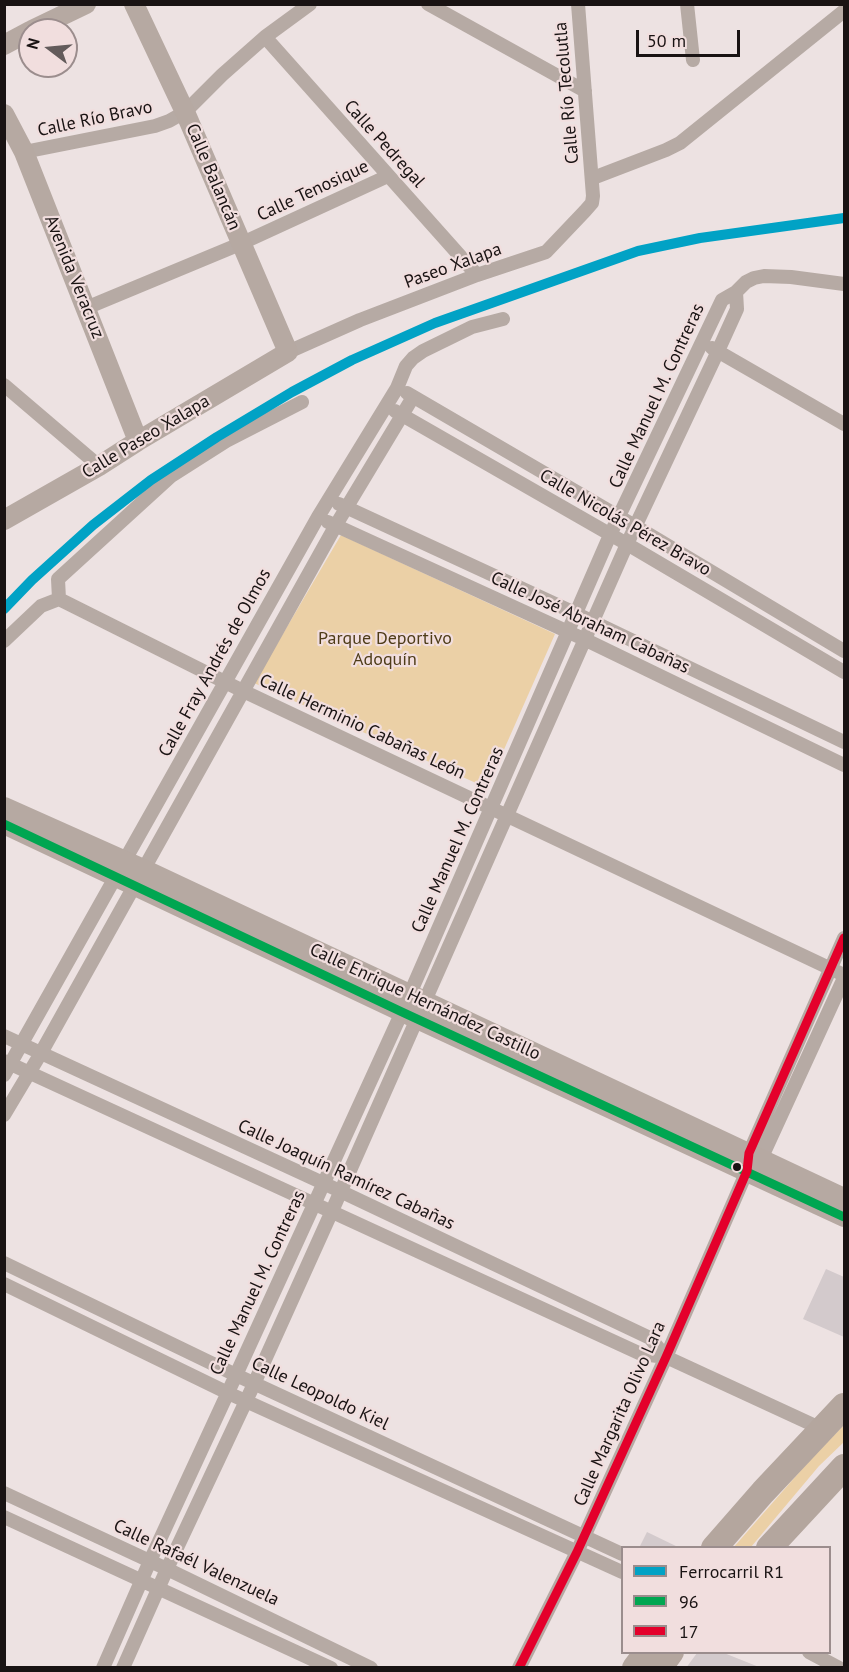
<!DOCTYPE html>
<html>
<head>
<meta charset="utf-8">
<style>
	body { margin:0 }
	#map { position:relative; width:849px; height:1672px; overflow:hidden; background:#ede2e2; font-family:"PT Sans",sans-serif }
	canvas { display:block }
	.frame { position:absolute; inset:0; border:6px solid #191313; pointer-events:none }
	.legend { position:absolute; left:621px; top:1546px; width:210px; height:108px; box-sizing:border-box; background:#f1dede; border:2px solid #9b8d8d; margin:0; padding:8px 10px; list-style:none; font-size:18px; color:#191313 }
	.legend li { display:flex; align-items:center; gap:12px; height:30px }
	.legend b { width:30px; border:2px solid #9b8d8d }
	.north { position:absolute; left:18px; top:18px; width:60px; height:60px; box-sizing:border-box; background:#f1dede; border:2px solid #9b8d8d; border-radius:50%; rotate:286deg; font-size:16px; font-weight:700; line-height:24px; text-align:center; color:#191313 }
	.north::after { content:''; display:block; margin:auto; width:21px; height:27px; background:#635b5b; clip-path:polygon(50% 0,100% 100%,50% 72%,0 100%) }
	.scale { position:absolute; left:636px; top:30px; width:104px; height:27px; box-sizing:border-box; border:3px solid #191313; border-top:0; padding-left:8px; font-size:18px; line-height:21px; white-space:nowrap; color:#191313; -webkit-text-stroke:4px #f1dede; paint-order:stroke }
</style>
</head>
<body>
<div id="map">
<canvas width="849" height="1672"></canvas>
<div class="frame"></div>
<ul class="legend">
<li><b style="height:8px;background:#01a2c5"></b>Ferrocarril R1</li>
<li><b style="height:8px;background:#00a651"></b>96</li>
<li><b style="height:8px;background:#e4002b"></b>17</li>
</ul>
<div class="north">N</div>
<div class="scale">50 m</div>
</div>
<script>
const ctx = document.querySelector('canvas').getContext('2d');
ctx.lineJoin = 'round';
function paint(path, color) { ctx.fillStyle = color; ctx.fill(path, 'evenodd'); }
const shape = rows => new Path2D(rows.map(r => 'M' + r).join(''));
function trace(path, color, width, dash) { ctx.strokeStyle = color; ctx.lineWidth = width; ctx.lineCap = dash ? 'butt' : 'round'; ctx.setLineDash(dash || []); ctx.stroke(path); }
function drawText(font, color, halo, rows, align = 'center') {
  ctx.font = font + ' "PT Sans",sans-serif'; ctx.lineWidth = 4.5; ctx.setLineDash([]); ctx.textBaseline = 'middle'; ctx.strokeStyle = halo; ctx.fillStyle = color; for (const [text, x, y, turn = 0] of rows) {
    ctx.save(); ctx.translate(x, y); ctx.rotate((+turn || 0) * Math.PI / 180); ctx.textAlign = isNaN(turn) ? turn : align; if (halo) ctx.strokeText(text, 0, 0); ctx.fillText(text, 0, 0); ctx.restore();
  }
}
const green = shape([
	[341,535,555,634,487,788,254,683],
	[844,1425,844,1442,819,1466,751,1547,733,1548,810,1460]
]);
const building = shape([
	[826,1269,844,1277,844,1337,803,1319],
	[647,1532,680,1548,639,1548],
	[697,1653,724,1653,759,1667,686,1668]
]);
const street = shape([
	[428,4,585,91],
	[687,4,693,60],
	[265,37,477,275],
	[24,152,155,126,169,121,185,112,222,75,265,37,310,4],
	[593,178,666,150,680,143,844,11],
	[86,308,240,244,388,176],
	[712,348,844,424],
	[288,352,360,320,477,275,546,252,585,211,592,203,593,196,578,4],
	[4,385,99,466],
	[407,393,635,526,844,651],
	[395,411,627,544,844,672],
	[339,504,577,614,844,742],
	[328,522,586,640,844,765],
	[59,599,58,579,171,476,226,441,302,402],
	[4,641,41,606,59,599,243,691,844,975],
	[4,1036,323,1183,650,1338,666,1357],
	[4,1061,641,1354,666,1357,822,1429],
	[4,1075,318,517,397,388,406,366,413,358,423,351,472,327,503,319],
	[4,1115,41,1053,336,525,413,397],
	[755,1164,761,1159,844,978],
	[4,1263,236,1375,622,1554],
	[4,1284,228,1393,622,1572],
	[4,1493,167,1569,371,1668],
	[4,1517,331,1668],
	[809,1652,839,1668],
	[103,1668,150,1561,236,1375,402,1012,610,535,722,300,736,292,746,282,754,278,764,276,791,277,844,284],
	[123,1668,167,1569,254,1384,332,1211,627,544,718,351,737,309,736,292],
	[519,1668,577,1552,666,1357,747,1171,749,1153,844,938]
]);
const secondary = shape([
	[32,30,86,4],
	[4,45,30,31],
	[4,114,24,152,138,441],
	[4,520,99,466,138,441,288,352,185,112,134,4],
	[4,807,143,869,844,1198],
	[4,824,402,1012,844,1217]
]);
const highway = shape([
	[714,1548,763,1492,844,1406],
	[769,1548,844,1467],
	[635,1668,647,1652],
	[659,1668,671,1652]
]);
const bus1 = shape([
	[4,824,402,1012,844,1217]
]);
const bus2 = shape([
	[519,1668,577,1552,666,1357,747,1171,749,1153,844,938]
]);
const rail1 = shape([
	[4,609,32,580,93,525,151,480,217,437,292,392,352,360,435,323,638,251,700,238,844,218]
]);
const markers = [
	[737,1167,5,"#191313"]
];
const streetNames = [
	["Calle Río Tecolutla",567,93,-95],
	["Calle Río Bravo",95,119,-12],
	["Calle Pedregal",384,144,48],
	["Calle Balancán",213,177,67],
	["Calle Tenosique",313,191,-25],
	["Paseo Xalapa",453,266,-20],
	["Avenida Veracruz",74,277,68],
	["Calle Manuel M. Contreras",657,396,-65],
	["Calle Paseo Xalapa",146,437,-31],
	["Calle Nicolás Pérez Bravo",625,523,30],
	["Calle José Abraham Cabañas",590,623,25],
	["Calle Fray Andrés de Olmos",215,663,-61],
	["Calle Herminio Cabañas León",362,727,25],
	["Calle Manuel M. Contreras",458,840,-66],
	["Calle Enrique Hernández Castillo",425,1002,25],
	["Calle Joaquín Ramírez Cabañas",346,1175,25],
	["Calle Manuel M. Contreras",258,1283,-65],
	["Calle Leopoldo Kiel",320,1394,25],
	["Calle Margarita Olivo Lara",620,1414,-66],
	["Calle Rafaél Valenzuela",196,1563,25]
];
const parkNames = [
	["Parque Deportivo",385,639],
	["Adoquín",385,660]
];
paint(green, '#ebd0a6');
paint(building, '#d3cacc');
trace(street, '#b6aaa4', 14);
trace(secondary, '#b6a9a2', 20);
trace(highway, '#b4a69e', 26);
trace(bus1, '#00a651', 9);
trace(bus2, '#e4002b', 9);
trace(rail1, '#01a2c5', 10);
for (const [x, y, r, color] of markers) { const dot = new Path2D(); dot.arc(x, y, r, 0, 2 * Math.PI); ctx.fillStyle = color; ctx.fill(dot); trace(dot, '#f1dede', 2); }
drawText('18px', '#191313', '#f1dede', streetNames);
drawText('18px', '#4e3c18', '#f1dede', parkNames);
</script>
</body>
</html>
